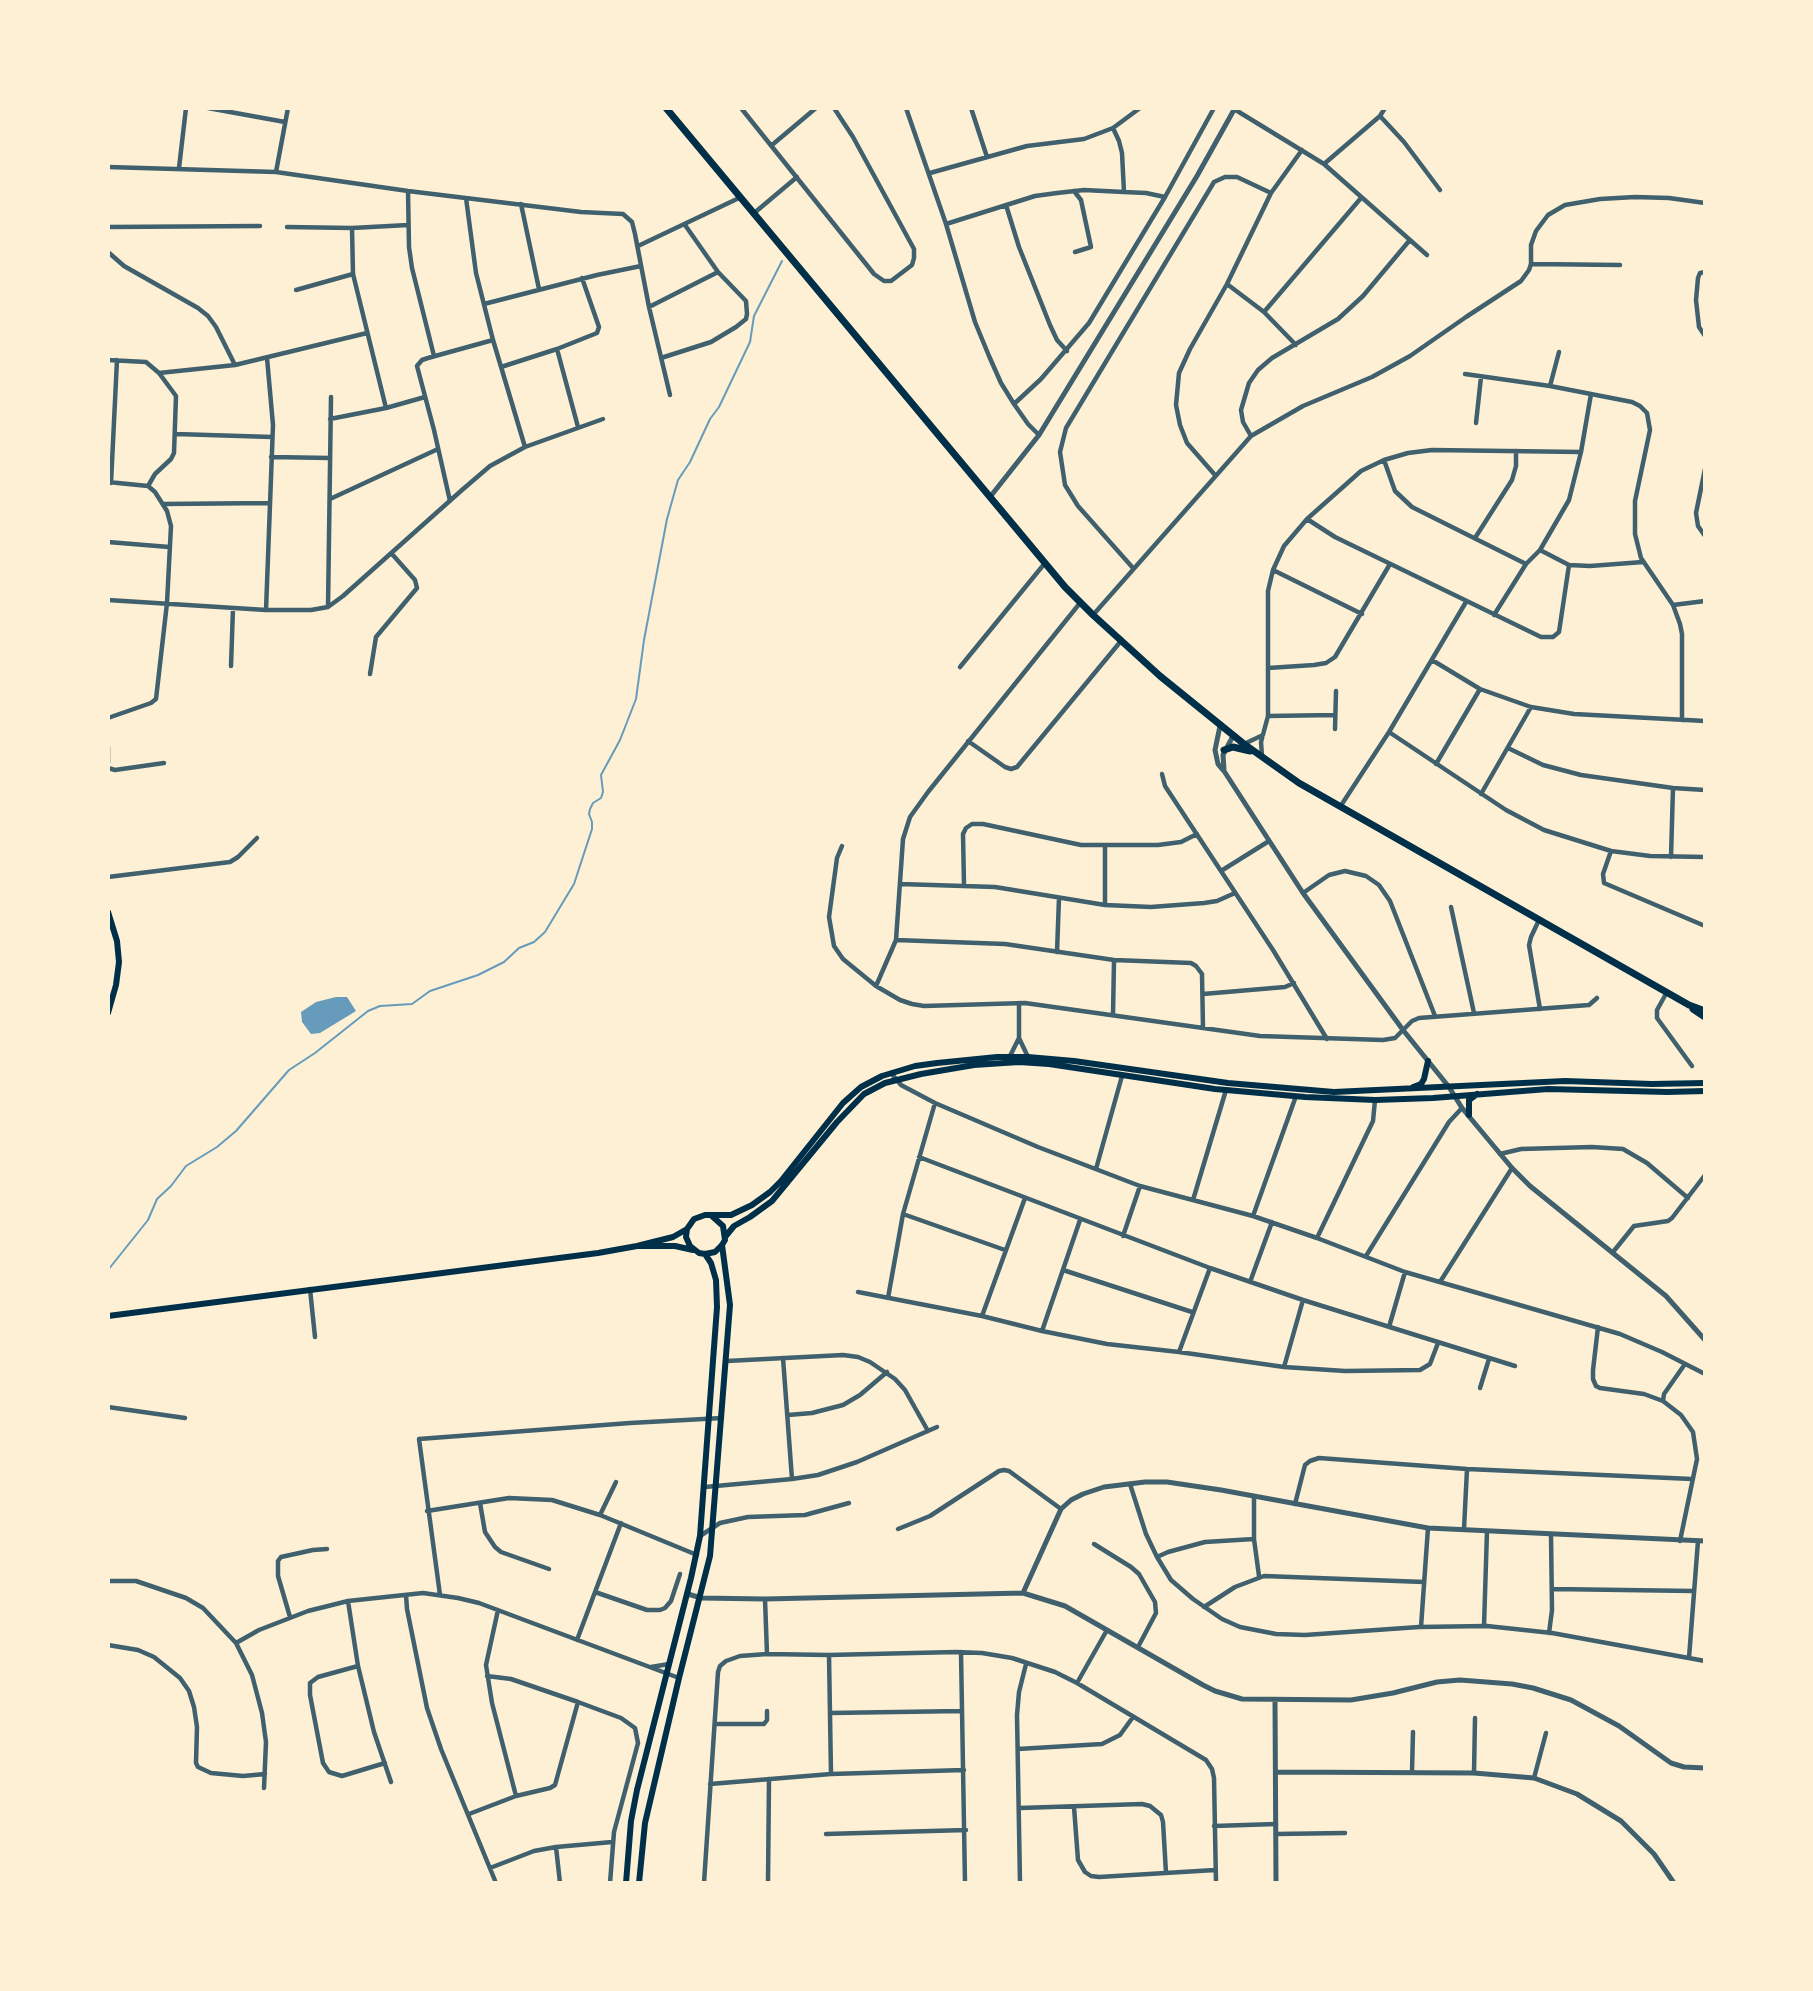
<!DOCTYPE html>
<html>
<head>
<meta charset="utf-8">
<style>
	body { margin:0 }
	#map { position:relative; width:1813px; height:1991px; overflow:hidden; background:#fdf0d5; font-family:"PT Sans",sans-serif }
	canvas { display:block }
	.frame { position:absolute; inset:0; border:110px solid #fdf0d5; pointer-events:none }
</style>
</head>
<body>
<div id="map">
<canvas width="1813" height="1991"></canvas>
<div class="frame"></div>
</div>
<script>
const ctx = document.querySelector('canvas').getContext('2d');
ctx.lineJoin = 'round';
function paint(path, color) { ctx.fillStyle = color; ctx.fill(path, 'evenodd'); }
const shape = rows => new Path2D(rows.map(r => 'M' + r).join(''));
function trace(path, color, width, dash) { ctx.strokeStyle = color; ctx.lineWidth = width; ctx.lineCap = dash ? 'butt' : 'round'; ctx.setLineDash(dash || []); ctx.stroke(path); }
const water = shape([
	[336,997,347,997,356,1011,320,1033,311,1034,302,1022,301,1012,316,1002]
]);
const stream = shape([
	[108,1270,148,1220,157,1199,171,1186,186,1166,217,1147,236,1131,289,1070,315,1053,368,1011,380,1006,412,1004,430,991,478,975,504,962,519,948,534,942,545,932,574,884,592,829,592,822,589,814,590,809,593,803,601,798,603,792,601,775,620,740,636,699,644,640,667,519,678,480,690,462,710,419,719,407,750,342,754,316,782,261]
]);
const minor = shape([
	[208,108,285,122],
	[741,108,874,274,884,281,891,281,912,265,914,258,914,249,853,137,834,108],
	[906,108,946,224,975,322,989,356,1001,383,1014,404,1028,424,1039,435],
	[971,108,987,157],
	[1385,108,1380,116,1404,142,1440,190],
	[1234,109,1324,164,1427,255],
	[1113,128,1119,141,1122,153,1124,192],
	[772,145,816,108],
	[1324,164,1380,116],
	[108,167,276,172,408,191,581,212,623,214,632,222,635,234,649,307,670,395],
	[179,168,186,108],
	[276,172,288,108],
	[930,173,1027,146,1084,139,1113,128,1140,108],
	[408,191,409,247,412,268,434,356],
	[1074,191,1081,200,1091,247,1075,252],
	[466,198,476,273,493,340,525,447],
	[521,204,539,289],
	[1006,205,1019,247,1050,325,1057,340,1067,351],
	[753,214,797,177],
	[946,224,1035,196,1057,193,1084,190,1124,192,1146,193,1165,197],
	[108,227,260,226],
	[287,227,352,228,408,225],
	[352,228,353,274,386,408],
	[638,246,739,198],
	[108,252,124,266,198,308,208,316,216,327,235,365],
	[1531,264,1531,245,1536,231,1548,215,1565,205,1600,199,1635,197,1669,198,1705,203],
	[1705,272,1700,273,1698,278,1696,300,1699,327,1705,336],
	[1227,284,1264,312,1296,345],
	[296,290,353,274],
	[484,304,597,275,641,266],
	[649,307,718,272],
	[1264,312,1361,198],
	[557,349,578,427],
	[661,358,711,342,736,327,746,319,747,314,746,301,718,272,685,225],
	[108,360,146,362,159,373,176,396,174,453,171,459,155,474,148,486],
	[501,367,557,349,597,333,599,327,582,278],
	[159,373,235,365,367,333],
	[1465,374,1550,386,1632,402,1640,406,1647,413,1650,430,1635,501,1635,534,1641,558,1673,605,1680,624,1682,634,1682,720],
	[1550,386,1559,352],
	[1014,404,1041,379,1089,323,1165,197,1214,108],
	[330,419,386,408,425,397],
	[1476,423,1481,377],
	[176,434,272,437],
	[1251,436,1243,422,1241,410,1249,383,1258,370,1272,358,1338,319,1363,296,1409,241],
	[271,457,330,458],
	[1384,460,1395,491,1412,507,1526,564],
	[1705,469,1696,513,1698,526,1705,536],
	[1215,475,1187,443,1180,425,1176,405,1179,373,1190,349,1227,284,1271,193,1302,150],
	[108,482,148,486,155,492,167,511,171,526,167,603,156,699,151,703,108,718],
	[111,483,117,360],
	[330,499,438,449],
	[450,501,434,430,417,366,422,360,428,358,493,340],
	[163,504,269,503],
	[1307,519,1335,537,1541,637,1553,637,1559,632,1569,565],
	[1475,538,1512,480,1516,466,1516,451],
	[108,542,169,547],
	[1540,550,1569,565,1590,566,1643,562],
	[1133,568,1078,506,1065,485,1060,452,1066,428,1214,182,1225,177,1237,177,1271,193],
	[1273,570,1362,614],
	[108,600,266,610,311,610,328,607,343,596,462,490,490,466,525,447,603,419],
	[1673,605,1705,601],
	[328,607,331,397],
	[266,610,273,425,267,358],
	[1093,615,1251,436,1303,406,1372,377,1410,356,1466,317,1521,281,1529,270,1531,264,1620,265],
	[1494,615,1526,564,1540,550,1569,500,1581,452,1591,394],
	[1432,660,1480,689,1531,707,1574,714,1705,721],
	[231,666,233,608],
	[960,667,1045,563],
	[1268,668,1314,665,1326,663,1335,657,1390,564],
	[370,674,376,637,417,588,415,580,392,554],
	[1268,716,1335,715],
	[1335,729,1336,691],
	[1389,732,1506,810,1544,830,1611,851,1650,856,1705,857],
	[968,741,1005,767,1011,769,1017,767,1121,641],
	[1244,744,1263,735],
	[108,747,108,763],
	[1508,748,1543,765,1581,775,1673,788,1705,790],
	[1262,756,1261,742,1268,716,1268,591,1273,570,1284,546,1307,519,1361,471,1384,460,1408,453,1432,450,1581,452],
	[1436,764,1480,689],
	[108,768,115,770,164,763],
	[1162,774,1165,786,1273,950,1327,1039],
	[1481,794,1531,707],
	[1340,807,1389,732,1466,602],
	[1105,845,1105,905],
	[842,846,837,858,829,917,834,946,843,959,876,986,900,1000,912,1004,924,1006,1025,1003,1260,1036,1383,1040,1395,1038,1412,1021,1419,1018,1589,1005,1597,998],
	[1611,851,1603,874,1604,883,1705,926],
	[1671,857,1673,788],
	[1221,871,1269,841],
	[108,877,230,862,238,857,257,838],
	[900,884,995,887,1105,905,1151,907,1204,903,1217,901,1235,893],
	[964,885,963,834,966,828,972,824,983,824,1081,845,1158,845,1181,842,1197,834],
	[1303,893,1329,875,1345,871,1366,876,1379,885,1390,901,1435,1016],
	[1451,907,1474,1013],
	[1539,920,1531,937,1529,945,1540,1009],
	[896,940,1005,944,1114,960,1191,963,1196,966,1202,974,1203,1028],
	[1057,952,1059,898],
	[876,986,896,940,903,839,910,817,928,792,1080,603],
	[1667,992,1657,1010,1657,1018,1692,1066],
	[1203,994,1285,987,1294,983],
	[1019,1003,1019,1038,1028,1057],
	[1113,1015,1114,960],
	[1010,1056,1019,1038],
	[891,1073,901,1085,935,1103,1038,1147,1140,1186,1253,1216,1317,1238,1405,1272,1620,1334,1662,1352,1705,1374],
	[1500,1154,1521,1149,1592,1147,1623,1149,1647,1163,1688,1198],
	[919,1157,1210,1268,1303,1300,1515,1366],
	[1096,1169,1122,1076],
	[1193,1200,1226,1090],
	[903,1214,1005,1250],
	[1253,1216,1296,1096],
	[1123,1236,1140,1186],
	[1317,1238,1373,1121,1375,1100],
	[1613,1252,1634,1226,1668,1221,1672,1218,1705,1175],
	[1366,1256,1449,1122,1462,1108],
	[1063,1270,1192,1312],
	[1250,1282,1272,1222],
	[1440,1282,1512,1168],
	[310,1289,315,1337],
	[858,1292,982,1316,1042,1331,1107,1344,1179,1352,1284,1367,1345,1371,1420,1370,1430,1364,1438,1343],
	[888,1298,903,1214,935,1103],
	[982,1316,1025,1198],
	[1389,1327,1405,1272],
	[1598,1327,1593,1370,1593,1379,1596,1386,1600,1388,1644,1394,1663,1401,1681,1415,1693,1432,1697,1459,1680,1541],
	[1042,1331,1080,1220],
	[1179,1352,1210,1268],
	[783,1358,792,1479],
	[727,1361,843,1355,858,1357,870,1362,895,1379,905,1390,928,1431],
	[1284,1367,1303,1300],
	[1480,1388,1489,1359],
	[1663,1401,1664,1394,1685,1364],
	[108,1407,185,1418],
	[788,1415,812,1413,843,1405,860,1395,887,1372],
	[1130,1484,1146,1534,1157,1557,1171,1580,1193,1599,1222,1619,1240,1627,1276,1634,1305,1635,1419,1627,1487,1626,1552,1633,1705,1661],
	[705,1487,792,1479,818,1475,857,1462,937,1427],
	[1254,1496,1254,1539,1259,1576],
	[480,1503,485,1532,495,1547,501,1552,549,1569],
	[1295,1504,1305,1465,1310,1461,1319,1458,1467,1469,1692,1479],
	[427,1511,509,1498,552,1500,600,1515,697,1555],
	[600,1515,616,1482],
	[898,1529,930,1516,999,1471,1004,1470,1009,1471,1061,1509],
	[1464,1529,1467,1469],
	[700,1536,720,1523,748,1517,805,1515,849,1503],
	[1094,1544,1131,1567,1139,1574,1155,1602,1156,1613,1138,1647],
	[1157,1557,1168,1552,1205,1542,1254,1539],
	[108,1581,136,1581,186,1598,203,1608,236,1643,252,1675,262,1713,266,1742,264,1788],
	[1552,1589,1694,1591],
	[595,1592,647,1610,660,1610,665,1608,671,1601,680,1574],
	[406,1595,407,1609,427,1708,441,1749,496,1883],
	[440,1595,419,1439,630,1423,722,1418],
	[765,1599,767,1654],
	[348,1601,358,1666,374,1732,391,1782],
	[1204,1607,1235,1587,1264,1576,1424,1582],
	[498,1610,486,1665,492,1703,516,1796],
	[290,1617,278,1576,278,1561,281,1557,313,1550,327,1549],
	[1484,1626,1487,1531],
	[1421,1627,1428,1528],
	[1549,1633,1552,1610,1551,1534],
	[577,1640,621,1523],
	[236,1643,259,1630,308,1611,348,1601,423,1593,458,1598,479,1603,679,1678],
	[108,1645,138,1650,154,1657,180,1678,189,1691,194,1707,197,1727,196,1763,198,1767,211,1773,243,1776,265,1774],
	[961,1652,965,1883],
	[829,1655,831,1774],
	[1689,1658,1698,1541],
	[358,1666,318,1677,310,1683,310,1695,323,1763,329,1772,342,1776,385,1763],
	[651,1667,669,1664],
	[487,1676,511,1679,578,1702,621,1718,635,1728,638,1743,614,1832,610,1883],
	[1077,1683,1107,1630],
	[830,1713,962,1711],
	[715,1724,764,1724,767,1720,767,1711],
	[1018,1749,1102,1744,1120,1735,1133,1717],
	[1412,1772,1413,1732],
	[1474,1773,1475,1718],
	[1534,1778,1546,1733],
	[710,1784,831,1774,964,1770],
	[1074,1807,1078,1860,1085,1872,1091,1876,1099,1877,1215,1870],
	[1020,1808,1142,1804,1150,1806,1161,1815,1163,1822,1166,1873],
	[469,1814,516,1796,550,1788,555,1785,578,1702],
	[1214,1826,1276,1824],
	[826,1834,966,1830],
	[1276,1834,1345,1833],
	[556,1847,560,1883],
	[490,1868,534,1851,556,1847,612,1842],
	[704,1883,718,1672,720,1666,726,1661,740,1656,767,1654,829,1655,956,1652,982,1653,1012,1658,1055,1672,1077,1683,1206,1760,1212,1769,1214,1778,1216,1883],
	[768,1883,769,1779],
	[1020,1883,1017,1715,1019,1692,1026,1664]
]);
const tertiary = shape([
	[990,497,1039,435,1197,176,1235,108],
	[1220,726,1215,750,1218,764,1224,771,1303,893,1403,1030,1449,1087,1462,1108,1512,1168,1530,1186,1666,1296,1705,1340],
	[1224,769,1223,755,1233,736],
	[1023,1593,1061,1509,1071,1500,1083,1494,1104,1487,1145,1482,1167,1482,1221,1490,1428,1528,1705,1541],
	[688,1594,701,1598,765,1599,1023,1593,1065,1606,1203,1685,1215,1691,1242,1699,1351,1700,1393,1693,1437,1682,1460,1680,1512,1684,1533,1688,1571,1700,1619,1726,1671,1763,1684,1767,1705,1768],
	[1275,1701,1276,1883],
	[1276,1772,1474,1773,1534,1778,1577,1794,1621,1821,1654,1854,1674,1883]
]);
const secondary = shape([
	[108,912,117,941,119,962,116,985,108,1013],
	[1413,1087,1421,1084,1424,1079,1428,1061],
	[1469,1115,1469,1100,1477,1094],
	[712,1216,723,1226,725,1240,722,1245,715,1252,705,1254,699,1253,690,1246,686,1237,687,1229,694,1219,705,1215,731,1215,752,1205,770,1192,781,1181,843,1103,861,1087,882,1076,915,1066,937,1063,997,1057,1028,1057,1074,1061,1228,1083,1334,1092,1565,1081,1652,1084,1705,1083],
	[725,1237,734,1226,750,1217,772,1201,837,1122,864,1094,885,1083,921,1074,974,1065,1019,1062,1049,1064,1215,1089,1305,1097,1375,1100,1433,1098,1548,1089,1667,1092,1705,1091],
	[638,1246,675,1246,693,1250],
	[108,1316,598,1253,637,1246,673,1237,687,1229],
	[626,1883,631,1821,637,1790,691,1578,700,1536,717,1307,716,1280,711,1263,705,1254],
	[639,1883,645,1823,679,1678,710,1556,730,1305,722,1245]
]);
const primary = shape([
	[666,108,1065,587,1093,615,1160,676,1244,744,1299,783,1689,1005,1705,1011],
	[1224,750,1233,747,1250,751],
	[1693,1009,1705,1017]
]);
paint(water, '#669bbc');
trace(stream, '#669bbc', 2);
trace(minor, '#3f606c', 4.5);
trace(tertiary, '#3f606c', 5);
trace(secondary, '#003049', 6);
trace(primary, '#003049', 7);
</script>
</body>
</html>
